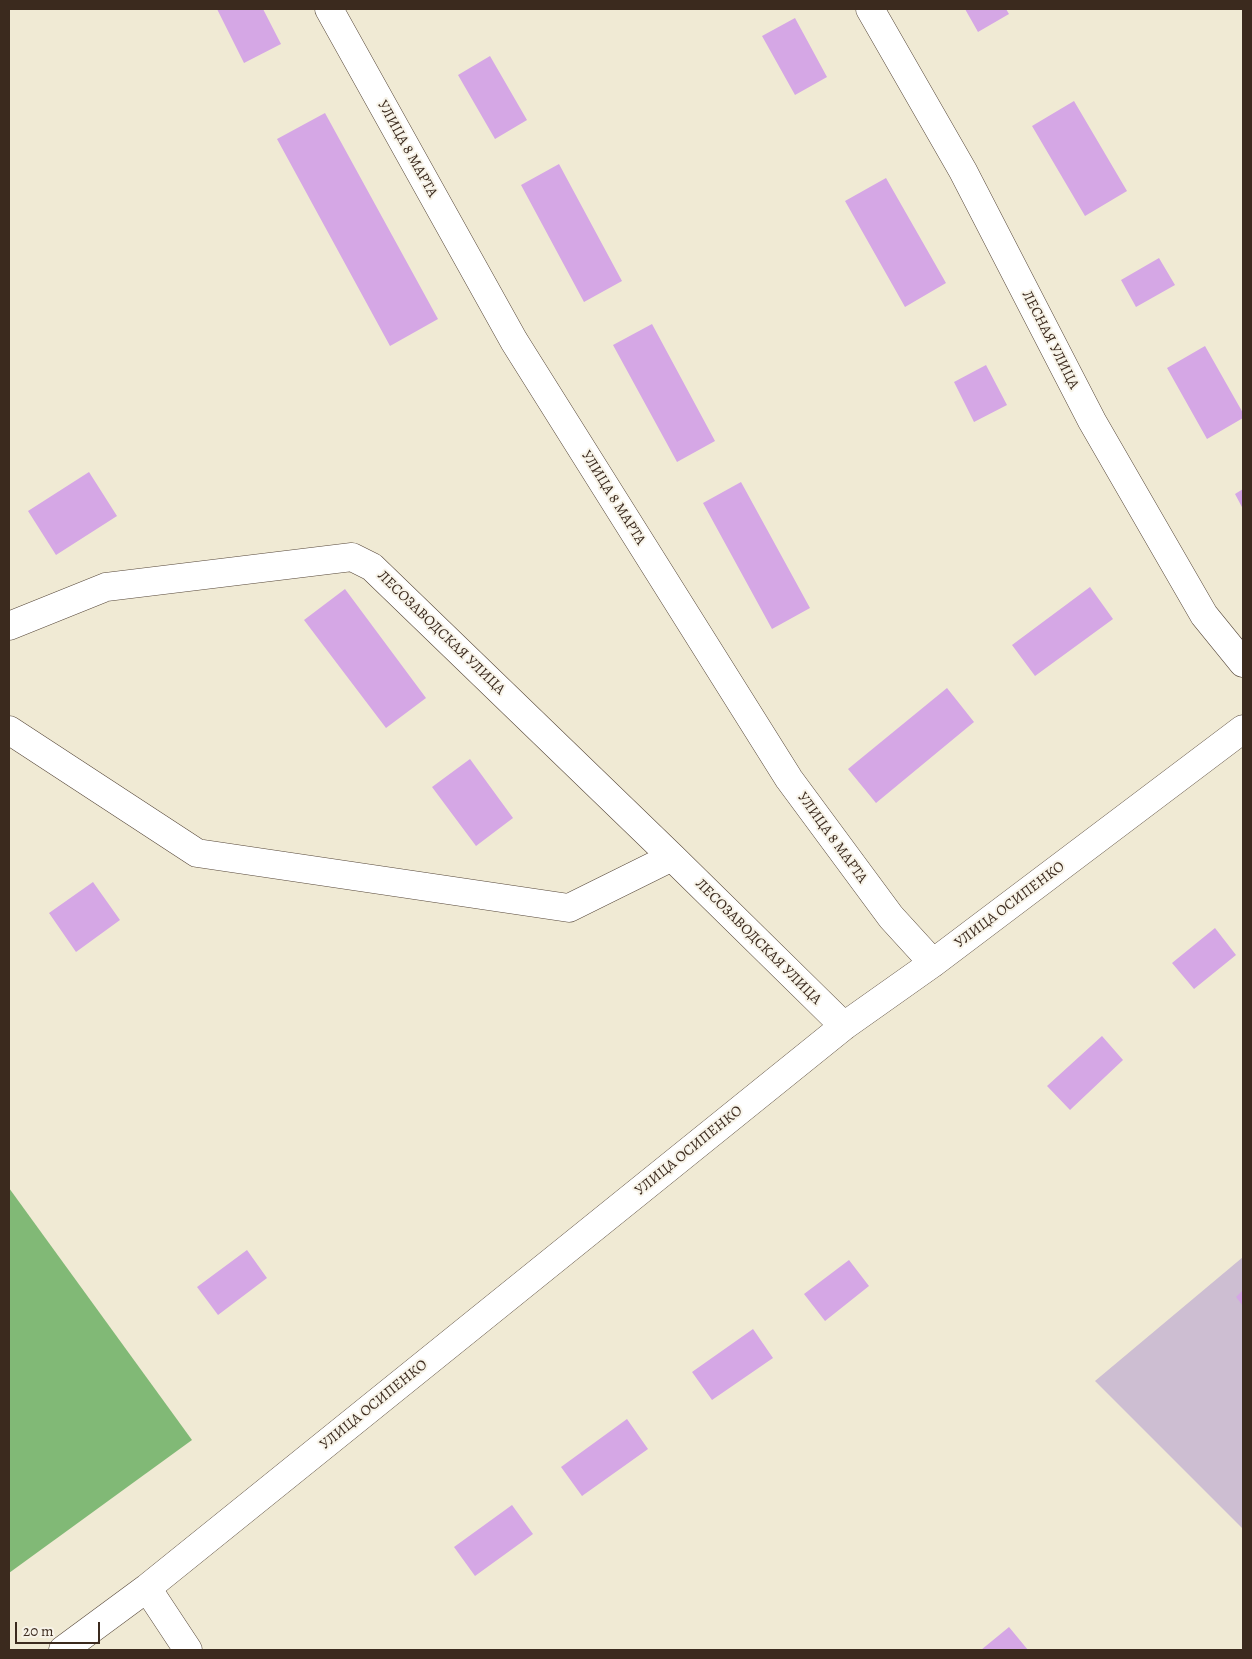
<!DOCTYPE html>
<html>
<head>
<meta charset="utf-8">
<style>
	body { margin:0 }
	#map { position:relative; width:1252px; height:1659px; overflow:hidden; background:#f0ead4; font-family:Alegreya,serif }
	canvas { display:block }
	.frame { position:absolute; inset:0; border:10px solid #3b2a1e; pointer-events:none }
	.scale { position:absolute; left:15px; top:1622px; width:85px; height:22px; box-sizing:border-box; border:2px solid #3b2a1e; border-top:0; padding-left:6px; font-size:15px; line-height:18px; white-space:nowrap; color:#3b2a1e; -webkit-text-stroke:4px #f7f3e8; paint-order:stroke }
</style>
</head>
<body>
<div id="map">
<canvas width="1252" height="1659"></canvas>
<div class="frame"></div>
<div class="scale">20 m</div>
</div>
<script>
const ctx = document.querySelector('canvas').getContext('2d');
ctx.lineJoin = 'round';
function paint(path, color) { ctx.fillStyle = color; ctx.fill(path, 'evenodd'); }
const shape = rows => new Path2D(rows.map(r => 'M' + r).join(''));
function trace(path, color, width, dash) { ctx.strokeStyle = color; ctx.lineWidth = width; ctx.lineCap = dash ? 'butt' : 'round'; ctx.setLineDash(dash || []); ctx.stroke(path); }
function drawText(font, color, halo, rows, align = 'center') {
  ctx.font = font + ' Alegreya,serif'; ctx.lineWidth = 4; ctx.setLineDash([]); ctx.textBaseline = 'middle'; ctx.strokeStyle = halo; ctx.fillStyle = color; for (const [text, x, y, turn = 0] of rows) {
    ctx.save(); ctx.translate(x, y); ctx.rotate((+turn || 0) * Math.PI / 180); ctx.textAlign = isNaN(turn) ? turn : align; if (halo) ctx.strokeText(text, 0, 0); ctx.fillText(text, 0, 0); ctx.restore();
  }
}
const industrial = shape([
	[1243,1257,1243,1529,1095,1381]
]);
const forest = shape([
	[9,1188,192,1440,9,1573]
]);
const building = shape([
	[217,9,263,9,281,44,244,63],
	[965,9,1006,9,1009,14,978,32],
	[795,18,827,77,795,95,762,36],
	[490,56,527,120,495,139,458,75],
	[1074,101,1127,191,1085,216,1032,126],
	[325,113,438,319,390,346,277,139],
	[559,164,622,281,584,302,521,185],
	[886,178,946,283,905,307,845,201],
	[1159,258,1175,285,1136,307,1121,280],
	[652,324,715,441,677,462,613,345],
	[1205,346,1243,413,1243,418,1207,439,1167,368],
	[986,365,1007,405,974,422,954,382],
	[89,472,117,516,56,555,28,511],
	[741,482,810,608,772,629,703,503],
	[1243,489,1243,509,1235,494],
	[1090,587,1113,619,1035,676,1012,645],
	[345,589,426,698,386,728,304,620],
	[947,688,974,722,876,803,848,769],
	[470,759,513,818,476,846,432,787],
	[93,882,120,920,76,952,49,913],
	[1215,928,1236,955,1194,989,1172,963],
	[1102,1036,1123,1060,1070,1110,1047,1086],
	[247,1250,267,1278,218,1315,197,1287],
	[849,1260,869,1286,825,1321,804,1294],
	[1243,1290,1243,1306,1236,1297],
	[753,1329,773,1358,712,1400,692,1372],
	[627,1419,648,1449,582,1496,561,1467],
	[512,1505,533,1534,475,1576,454,1547],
	[1009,1627,1028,1650,981,1650]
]);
const minor = shape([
	[329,9,514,341,789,779,891,917,933,963],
	[870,9,963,171,1092,421,1204,615,1243,663],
	[9,626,106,587,352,557,372,567,672,857,844,1026],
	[9,730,197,853,569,908,672,857],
	[147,1588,188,1650],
	[63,1650,147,1588,844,1026,933,963,1243,729]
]);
const streetNames = [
	["УЛИЦА 8 МАРТА",407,149,61],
	["ЛЕСНАЯ УЛИЦА",1050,340,63],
	["УЛИЦА 8 МАРТА",613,498,58],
	["ЛЕСОЗАВОДСКАЯ УЛИЦА",441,633,44],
	["УЛИЦА 8 МАРТА",832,838,54],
	["УЛИЦА ОСИПЕНКО",1010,905,-37],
	["ЛЕСОЗАВОДСКАЯ УЛИЦА",758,942,45],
	["УЛИЦА ОСИПЕНКО",689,1151,-39],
	["УЛИЦА ОСИПЕНКО",374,1405,-39]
];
paint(industrial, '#cdbed2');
paint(forest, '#81b976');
paint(building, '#d5a7e5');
trace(minor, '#564739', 29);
trace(minor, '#fff', 28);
drawText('15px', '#3b2a1e', '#f7f3e8', streetNames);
</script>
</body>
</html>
